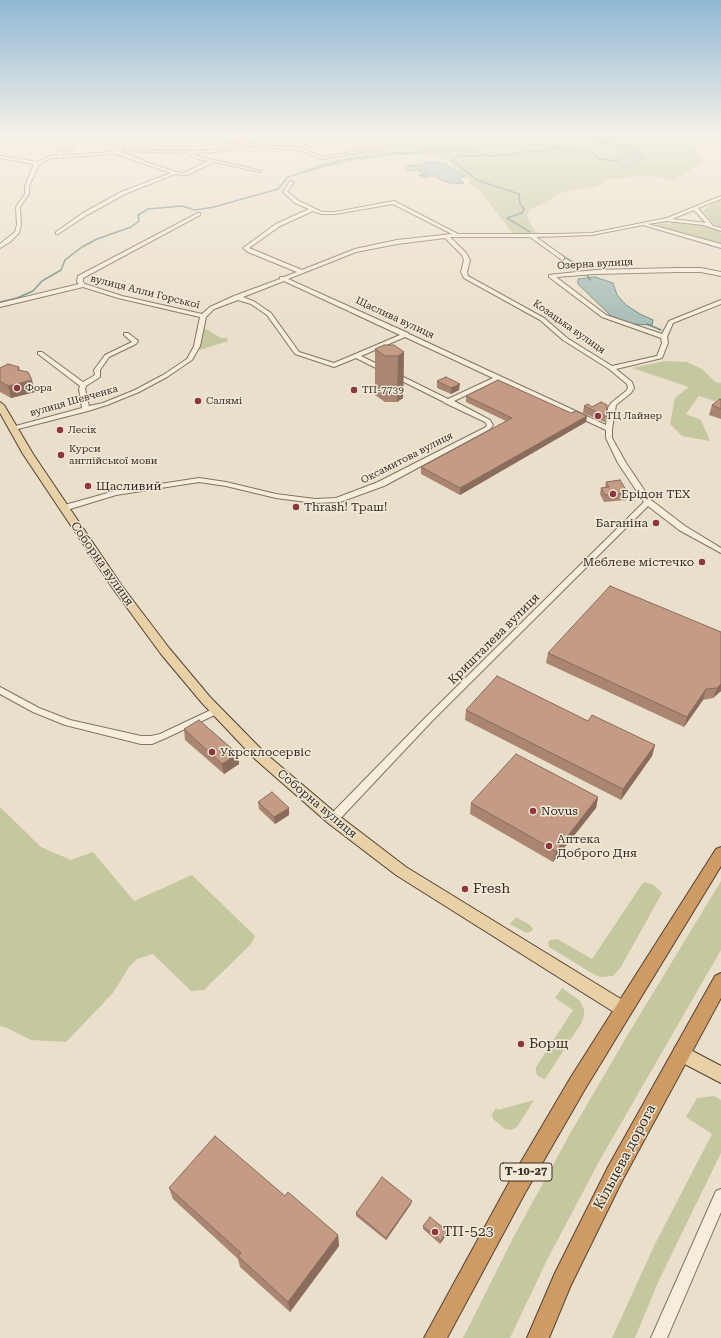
<!DOCTYPE html>
<html>
<head>
<meta charset="utf-8">
<style>
	body { margin:0 }
	canvas { display:block; background:#eadfca }
</style>
</head>
<body>
<canvas width="721" height="1338"></canvas>
<script>
const ctx = document.querySelector('canvas').getContext('2d');
ctx.lineJoin = 'round';
function paint(path, color) { ctx.fillStyle = color; ctx.fill(path, 'evenodd'); }
const shape = rows => new Path2D(rows.map(r => 'M' + r).join(''));
function trace(path, color, width, dash) { ctx.strokeStyle = color; ctx.lineWidth = width; ctx.lineCap = dash ? 'butt' : 'round'; ctx.setLineDash(dash || []); ctx.stroke(path); }
function drawText(font, color, halo, rows, align = 'center') {
  ctx.font = font + ' "Roboto Serif",serif'; ctx.lineWidth = 3; ctx.setLineDash([]); ctx.textBaseline = 'middle'; ctx.strokeStyle = halo; ctx.fillStyle = color; for (const [text, x, y, turn = 0] of rows) {
    ctx.save(); ctx.translate(x, y); ctx.rotate((+turn || 0) * Math.PI / 180); ctx.textAlign = isNaN(turn) ? turn : align; if (halo) ctx.strokeText(text, 0, 0); ctx.fillText(text, 0, 0); ctx.restore();
  }
}
const green = shape([
	[411,135,551,135,551,138,571,139,572,141,615,143,621,145,631,153,633,156,626,156,621,164,622,167,638,165,638,160,643,158,635,151,638,147,621,142,618,139,609,139,596,135,651,135,650,136,654,137,655,135,680,135,687,140,704,161,672,181,651,175,604,180,601,185,591,189,583,188,559,193,545,203,530,209,527,216,535,231,541,235,514,235,481,192,469,184,468,177,448,161,438,157,425,154,395,155,346,163,304,173,301,170,328,161,415,143,424,138],
	[721,200,721,228,714,224,703,211,713,203],
	[672,222,705,225,716,230,721,233,721,245,651,227,663,223,670,225],
	[203,329,206,329,221,338,227,338,228,341,200,350],
	[665,361,687,362,702,369,715,382,721,383,721,403,699,396,686,414,701,420,710,441,682,436,670,424,675,398,689,387,632,368],
	[0,807,41,847,71,860,93,852,134,901,192,875,255,936,251,944,204,990,191,991,153,954,137,959,129,967,113,993,66,1042,31,1040,7,1028,0,1026],
	[721,881,721,950,601,1158,548,1258,510,1338,463,1338,513,1238,571,1132,627,1036],
	[645,882,654,885,662,893,621,967,613,976,601,977,595,975,549,947,548,943,550,940,557,939,592,959,642,884],
	[516,917,530,925,533,929,532,931,526,933,510,924],
	[562,988,580,1001,584,1010,584,1015,582,1022,545,1079,538,1076,536,1073,536,1067,573,1010,555,998],
	[714,1096,721,1100,721,1153,659,1280,635,1338,612,1338,654,1246,712,1134,686,1117,697,1098],
	[534,1100,517,1127,511,1130,505,1129,493,1119,492,1114,496,1108,498,1110]
]);
const water = shape([
	[551,135,598,135,609,139,618,139,621,142,638,147,635,151,639,152,644,158,638,160,638,165,622,167,617,161,620,157,633,156,631,153,626,153,622,150,623,147,621,145,588,141,571,141,571,139,550,138,551,135],
	[423,162,436,162,447,164,448,166,466,176,459,178,464,183,454,184,440,180,437,176,431,176,426,178,419,175,427,174,429,172,425,173,417,170,407,171,406,168,408,166,425,164,423,162],
	[595,277,613,283,617,295,626,305,640,314,653,320,652,325,633,324,611,316,578,284,578,279,595,277]
]);
const stream = shape([
	[480,156,458,156,452,160,477,180,519,194,520,204,524,209,522,213,507,218,530,232],
	[556,252,583,268],
	[587,275,590,280],
	[0,302,17,298,33,291,42,281,61,270,65,260,82,247,97,239,131,227,139,221,138,215,148,209,182,206,195,210,214,207,278,189,288,177,343,160,400,153,407,154,439,149,446,151,466,149,487,156,508,155,530,151,546,151,551,147,575,152,587,152,595,155,599,159,619,161],
	[647,324,661,330]
]);
const minor = shape([
	[45,135,50,135,48,136,45,135],
	[64,135,71,136,70,143,73,148,60,155,56,155,56,153,69,148,66,143,68,137,64,135],
	[127,135,131,135,121,150,189,151,217,150,245,146,244,148,217,152,192,153,200,157,262,171,260,172,214,162,187,175,175,174,125,194,87,215,58,234,56,234,56,232,83,213,121,192,171,173,113,153,102,155,52,158,39,164,29,186,29,194,20,207,21,225,19,233,10,242,0,248,0,244,15,232,17,225,16,207,25,194,25,186,34,164,0,158,0,156,37,162,51,156,102,153,117,150,127,135],
	[120,151,187,153,197,159,209,161,184,173,176,172,146,162,131,155,119,152,120,151],
	[185,135,196,135,252,144,300,148,332,135,338,135,304,149,322,157,399,144,401,145,322,159,299,150,252,146,185,135],
	[721,137,721,139,715,140,713,139,721,137],
	[290,181,294,182,287,192,289,193,299,201,322,212,335,212,394,201,458,234,556,234,592,233,667,218,721,196,721,199,698,208,713,226,721,228,721,231,703,225,667,221,648,224,721,244,721,248,643,225,592,235,536,237,564,257,564,259,562,260,530,237,450,237,466,253,470,260,467,272,468,276,544,318,567,338,612,366,657,356,662,343,661,338,602,317,549,277,549,275,595,270,676,268,701,268,721,272,721,276,701,272,676,272,595,274,556,277,606,315,662,334,669,321,721,300,721,304,673,323,667,337,668,343,662,358,616,369,632,382,634,388,631,393,616,405,612,429,612,438,626,463,651,500,685,526,721,548,721,553,679,530,648,506,432,721,337,822,333,823,329,822,328,819,329,816,426,717,644,502,618,463,606,438,606,430,498,380,454,401,490,420,493,425,490,429,384,486,340,502,315,503,276,498,226,486,199,482,116,495,67,510,61,510,61,506,115,491,199,478,226,482,276,494,315,499,336,498,378,482,486,427,487,425,485,422,445,403,444,402,356,358,334,367,295,354,267,315,251,304,238,300,214,309,206,317,200,346,192,360,167,377,139,392,107,405,88,411,14,430,12,429,12,427,82,408,79,389,80,386,38,354,38,352,42,352,83,382,95,375,94,370,105,355,132,342,124,335,124,333,128,333,137,340,138,341,136,344,109,357,100,370,100,377,86,386,85,389,89,406,103,403,135,390,163,375,187,359,194,346,200,317,118,298,83,287,0,307,0,303,79,284,77,282,78,276,198,213,200,213,200,215,83,278,83,282,85,284,122,296,202,314,210,307,234,296,280,279,280,277,284,277,297,272,248,252,243,248,276,224,309,209,295,203,283,192,290,181],
	[393,204,452,234,397,240,355,249,302,270,249,248,280,226,313,211,321,214,335,214,393,204],
	[694,210,706,223,672,219,694,210],
	[445,238,462,255,464,260,461,272,464,278,540,320,563,340,609,369,627,384,628,388,626,391,611,403,608,408,606,425,409,334,408,333,288,279,356,252,397,244,445,238],
	[284,281,400,335,334,363,299,352,271,313,255,302,243,297,284,281],
	[405,337,493,378,448,399,361,356,405,337],
	[0,687,39,708,70,720,141,736,151,736,160,734,213,709,219,709,221,711,219,713,166,738,152,744,141,744,65,725,33,712,0,694,0,687],
	[721,1189,721,1212,667,1338,651,1338,716,1191,721,1189]
]);
const major = shape([
	[0,402,4,405,33,454,122,586,169,648,210,697,265,753,338,815,406,867,629,1004,631,1009,629,1014,623,1016,617,1014,396,875,328,823,255,759,202,703,161,654,114,590,23,454,0,413,0,402],
	[681,1045,721,1066,721,1083,675,1059,673,1053,675,1047,681,1045]
]);
const highway = shape([
	[721,847,721,866,585,1089,525,1193,447,1338,424,1338,511,1179,571,1077,716,849,721,847],
	[721,973,721,998,622,1181,570,1287,549,1338,527,1338,555,1273,608,1167,715,976,721,973]
]);
const wall = shape([
	[375,349,404,352,403,398,397,402,385,402,375,395],
	[19,367,20,370,35,392,11,398,0,392,0,368],
	[437,381,459,390,451,394,437,388],
	[466,396,587,416,586,422,460,495,421,474,421,467,506,421,466,402],
	[721,400,721,419,709,415,712,405],
	[584,406,606,416,605,422,583,413],
	[606,482,628,493,626,500,604,502,600,494,601,488,605,487],
	[721,632,721,691,713,698,703,700,684,727,546,663,548,653],
	[466,710,588,721,655,745,652,756,621,800,465,720],
	[184,729,238,754,239,764,224,774,185,740],
	[598,797,596,808,553,862,470,814,471,803],
	[258,802,289,808,289,815,275,824,259,809],
	[169,1188,285,1196,338,1235,339,1246,290,1312,240,1267,238,1259,173,1199],
	[411,1204,386,1240,356,1216,356,1213],
	[423,1226,447,1231,447,1234,440,1244,423,1229]
]);
const shadedWall = shape([
	[404,352,403,398,397,402,398,356],
	[32,380,35,392,11,398,8,386],
	[460,384,459,390,451,394,451,388],
	[587,416,586,422,460,495,460,488],
	[721,684,721,691,713,698,717,688],
	[706,689,703,700,684,727,687,717],
	[655,745,652,756,621,800,623,789],
	[238,754,239,764,224,774,222,764],
	[598,797,596,808,553,862,556,851],
	[289,808,289,815,275,824,274,817],
	[412,1201,411,1204,386,1240,386,1238],
	[447,1231,447,1234,440,1244,441,1241],
	[338,1235,339,1246,290,1312,288,1302]
]);
const building = shape([
	[384,345,394,345,404,352,398,356,385,356,375,349,384,345],
	[8,364,19,367,18,370,28,372,32,380,8,386,0,381,0,368,8,364],
	[446,377,460,384,451,388,437,381,446,377],
	[498,380,571,413,576,411,587,416,460,488,421,467,512,418,466,396,498,380],
	[720,399,721,400,721,409,712,405,720,399],
	[601,402,607,405,606,416,584,406,588,404,592,407,601,402],
	[620,480,628,493,605,495,601,488,609,487,606,482,620,480],
	[610,586,721,632,721,684,717,688,706,689,687,717,548,653,610,586],
	[497,676,588,721,592,715,655,745,623,789,466,710,497,676],
	[199,720,238,754,222,764,184,729,199,720],
	[516,754,598,797,556,851,471,803,516,754],
	[272,792,289,808,274,817,258,802,272,792],
	[215,1136,285,1196,288,1192,338,1235,288,1302,238,1256,241,1253,169,1188,215,1136],
	[382,1177,412,1201,386,1238,356,1213,382,1177],
	[430,1217,447,1231,441,1241,423,1226,430,1217]
]);
const markers = [
	[17,388,4,"#8e363b"],
	[354,390,4,"#8e363b"],
	[198,401,4,"#8e363b"],
	[598,416,4,"#8e363b"],
	[60,430,4,"#8e363b"],
	[61,455,4,"#8e363b"],
	[88,486,4,"#8e363b"],
	[613,494,4,"#8e363b"],
	[296,507,4,"#8e363b"],
	[656,523,4,"#8e363b"],
	[702,562,4,"#8e363b"],
	[212,752,4,"#8e363b"],
	[533,811,4,"#8e363b"],
	[549,846,4,"#8e363b"],
	[465,889,4,"#8e363b"],
	[521,1044,4,"#8e363b"],
	[435,1232,4,"#8e363b"]
];
const farStreetnames = [
	["Озерна вулиця",595,264,-3],
	["вулиця Алли Горської",145,292,14],
	["Щаслива вулиця",395,318,25],
	["Козацька вулиця",569,327,35],
	["вулиця Шевченка",74,401,-16],
	["Оксамитова вулиця",407,458,-27]
];
const farPoinames = [
	["Фора",25,388],
	["ТП-7739",362,390],
	["Салямі",206,401],
	["ТЦ Лайнер",606,416],
	["Лесік",68,430],
	["Курси",69,449],
	["англійської мови",69,461]
];
const shields = [
	[526,1172,52]
];
const shieldNames = [
	["Т-10-27",526,1172]
];
const poiNames = [
	["Щасливий",96,486],
	["Ерідон ТЕХ",621,494],
	["Thrash! Траш!",304,507],
	["Баганіна",648,523,"right"],
	["Меблеве містечко",694,562,"right"],
	["Укрсклосервіс",220,752],
	["Novus",541,811],
	["Аптека",557,839],
	["Доброго Дня",557,853]
];
const streetNames = [
	["Соборна вулиця",102,564,55],
	["Кришталева вулиця",494,639,-45],
	["Соборна вулиця",317,804,40]
];
const nearPoinames = [
	["Fresh",473,889],
	["Борщ",529,1044],
	["ТП-523",443,1232]
];
const nearStreetnames = [
	["Кільцева дорога",625,1157,-62]
];
paint(green, '#c5c79f');
paint(water, '#aabfb8');
trace(water, '#718d85', 1);
trace(stream, '#718d85', 1.5);
trace(minor, '#857260', 2);
trace(major, '#534134', 2);
trace(highway, '#534134', 2);
paint(minor, '#f6eddc');
paint(major, '#e8d1a7');
paint(highway, '#cf9b65');
paint(wall, '#a98572');
paint(shadedWall, '#896c5c');
paint(building, '#c49b84');
trace(building, '#896c5c', 1);
const sky = ctx.createLinearGradient(0, 0, 0, 322);
sky.addColorStop(0, '#8fb8d5');
sky.addColorStop(0.42, '#f6f1e7');
sky.addColorStop(1, '#f6f1e700');
ctx.fillStyle = sky;
ctx.fillRect(0, 0, 721, 322);
for (const [x, y, r, color] of markers) { const dot = new Path2D(); dot.arc(x, y, r, 0, 2 * Math.PI); ctx.fillStyle = color; ctx.fill(dot); trace(dot, '#f2ead9', 1.5); }
drawText('10px', '#372b22', '#f2ead9', farStreetnames);
drawText('10px', '#372b22', '#f2ead9', farPoinames, 'left');
for (const [x, y, w] of shields) { const box = new Path2D(); box.roundRect(x - w / 2, y - 9, w, 18, 3); ctx.fillStyle = '#f2ead9'; ctx.fill(box); trace(box, '#372b22', 1); }
drawText('bold 11px', '#372b22', null, shieldNames);
drawText('12px', '#372b22', '#f2ead9', poiNames, 'left');
drawText('12px', '#372b22', '#f2ead9', streetNames);
drawText('14px', '#372b22', '#f2ead9', nearPoinames, 'left');
drawText('14px', '#372b22', '#f2ead9', nearStreetnames);
</script>
</body>
</html>
